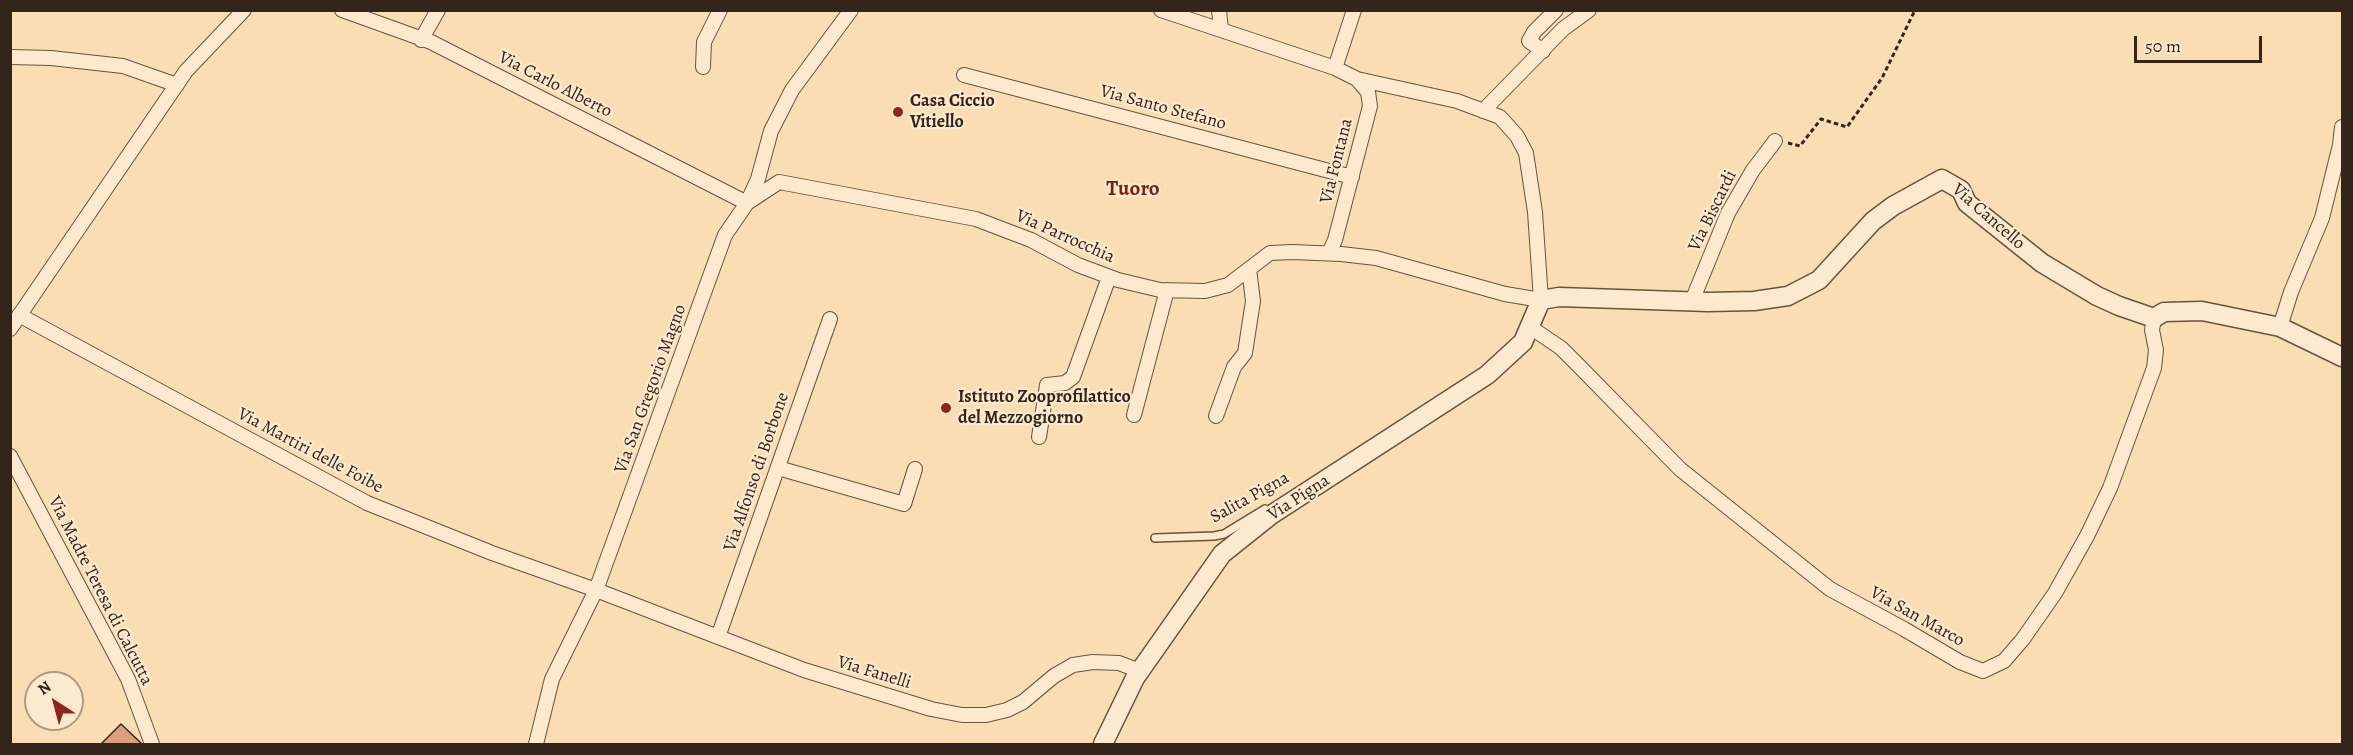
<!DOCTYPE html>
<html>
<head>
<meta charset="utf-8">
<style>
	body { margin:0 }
	#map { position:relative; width:2353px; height:755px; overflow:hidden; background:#fbddb3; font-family:Alegreya,serif }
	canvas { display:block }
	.frame { position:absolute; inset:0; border:12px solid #34251b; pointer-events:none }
	.north { position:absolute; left:24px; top:671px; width:60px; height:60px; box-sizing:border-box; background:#fce9ce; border:2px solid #ac9b86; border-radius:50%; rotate:324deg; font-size:16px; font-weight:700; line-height:24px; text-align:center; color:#34251b }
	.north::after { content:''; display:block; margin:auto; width:21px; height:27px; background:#8f2418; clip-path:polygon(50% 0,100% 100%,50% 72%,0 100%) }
	.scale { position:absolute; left:2134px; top:36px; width:128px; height:27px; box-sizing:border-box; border:3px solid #34251b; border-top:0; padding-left:8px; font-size:18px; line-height:21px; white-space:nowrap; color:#34251b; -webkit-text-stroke:4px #fce9ce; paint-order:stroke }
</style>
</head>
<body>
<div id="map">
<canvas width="2353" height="755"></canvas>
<div class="frame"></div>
<div class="north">N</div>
<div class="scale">50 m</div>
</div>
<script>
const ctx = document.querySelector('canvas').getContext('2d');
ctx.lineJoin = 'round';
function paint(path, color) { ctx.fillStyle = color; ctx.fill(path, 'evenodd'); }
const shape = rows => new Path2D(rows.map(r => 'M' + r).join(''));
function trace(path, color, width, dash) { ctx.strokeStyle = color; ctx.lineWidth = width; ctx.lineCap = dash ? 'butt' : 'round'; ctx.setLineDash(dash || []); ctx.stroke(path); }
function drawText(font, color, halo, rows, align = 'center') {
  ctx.font = font + ' Alegreya,serif'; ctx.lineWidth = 4.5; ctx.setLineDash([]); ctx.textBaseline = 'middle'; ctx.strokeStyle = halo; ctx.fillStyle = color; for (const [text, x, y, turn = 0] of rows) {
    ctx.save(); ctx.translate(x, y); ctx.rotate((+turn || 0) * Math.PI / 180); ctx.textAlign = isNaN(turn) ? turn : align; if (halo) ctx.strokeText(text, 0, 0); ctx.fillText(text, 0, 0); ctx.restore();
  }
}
const building = shape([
	[121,724,142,744,101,744,121,724]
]);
const path = shape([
	[1788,143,1800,146,1821,119,1847,127,1882,78,1915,10]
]);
const service = shape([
	[1155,538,1214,536,1224,534,1265,509]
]);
const minor = shape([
	[342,10,431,42,747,203],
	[1219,10,1221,30],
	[421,40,438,10],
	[1543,51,1529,41,1534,32,1556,10],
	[10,57,51,58,123,66,177,85],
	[703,67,704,42,720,10],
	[1335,68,1354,10],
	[964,75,1352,177],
	[1483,111,1563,29,1589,10],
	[747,203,779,182,976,219,1031,240,1078,265,1118,280,1160,290,1205,291,1228,285,1270,253,1292,252,1341,254,1376,258,1505,294,1541,300,1535,212,1526,153,1517,136,1500,117,1457,101,1357,79,1335,68,1161,10],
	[1329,253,1335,240,1370,106,1368,92,1357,79],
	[1692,301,1728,213,1753,170,1775,141],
	[19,315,367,503,492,553,596,590,804,670,931,709,962,715,986,715,1007,710,1023,702,1054,676,1073,665,1093,662,1119,663,1140,671],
	[1530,327,1561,348,1579,366,1680,469,1830,589,1904,629,1960,662,1983,671,2004,661,2023,639,2055,593,2087,536,2110,488,2154,368,2156,350,2152,330,2154,318],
	[2280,327,2291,292,2322,218,2340,145,2342,127],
	[10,329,186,71,244,10],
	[1134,415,1167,290],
	[1216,416,1234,367,1245,353,1253,301,1249,269],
	[1039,437,1047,385,1065,383,1073,377,1109,277],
	[10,456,128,679,152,744],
	[778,468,904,504,915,469],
	[718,637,830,319],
	[536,744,552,679,596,590,725,235,747,203,758,179,771,131,792,90,851,10]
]);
const tertiary = shape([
	[1103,744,1135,678,1222,554,1271,515,1487,375,1523,342,1541,300,1559,297,1708,302,1754,301,1788,296,1819,280,1873,221,1893,206,1942,179,1961,190,1967,203,2042,263,2097,296,2119,306,2154,318,2164,312,2202,311,2280,327,2342,357]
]);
const markers = [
	[898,112,6,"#8f2418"],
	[946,408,6,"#8f2418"]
];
const streetNames = [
	["Via Carlo Alberto",555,85,27],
	["Via Santo Stefano",1163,108,15],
	["Via Fontana",1337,161,-76],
	["Via Biscardi",1713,211,-64],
	["Via Cancello",1988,217,41],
	["Via Parrocchia",1065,237,24],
	["Via San Gregorio Magno",651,389,-70],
	["Via Martiri delle Foibe",310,451,28],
	["Via Alfonso di Borbone",757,472,-71],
	["Salita Pigna",1250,498,-29],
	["Via Pigna",1299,498,-33],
	["Via Madre Teresa di Calcutta",100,591,63],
	["Via San Marco",1917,617,29],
	["Via Fanelli",874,673,17]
];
const poiNames = [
	["Casa Ciccio",910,102],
	["Vitiello",910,123],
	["Istituto Zooprofilattico",958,398],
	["del Mezzogiorno",958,419]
];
const quarterNames = [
	["Tuoro",1133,190]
];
paint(building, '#dd9e7b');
trace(building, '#34251b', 1.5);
trace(service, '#665341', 10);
trace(minor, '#665341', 16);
trace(tertiary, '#665341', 21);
trace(path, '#34251b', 3, [4.5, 3]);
trace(service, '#fce9ce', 7);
trace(minor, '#fce9ce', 14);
trace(tertiary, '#fce9ce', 18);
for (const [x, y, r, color] of markers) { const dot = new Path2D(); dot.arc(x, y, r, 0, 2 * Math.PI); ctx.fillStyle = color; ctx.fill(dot); trace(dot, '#fce9ce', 2); }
drawText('18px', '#34251b', '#fce9ce', streetNames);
drawText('bold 18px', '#34251b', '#fce9ce', poiNames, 'left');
drawText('bold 21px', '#7a1f14', '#fce9ce', quarterNames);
</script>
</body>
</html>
